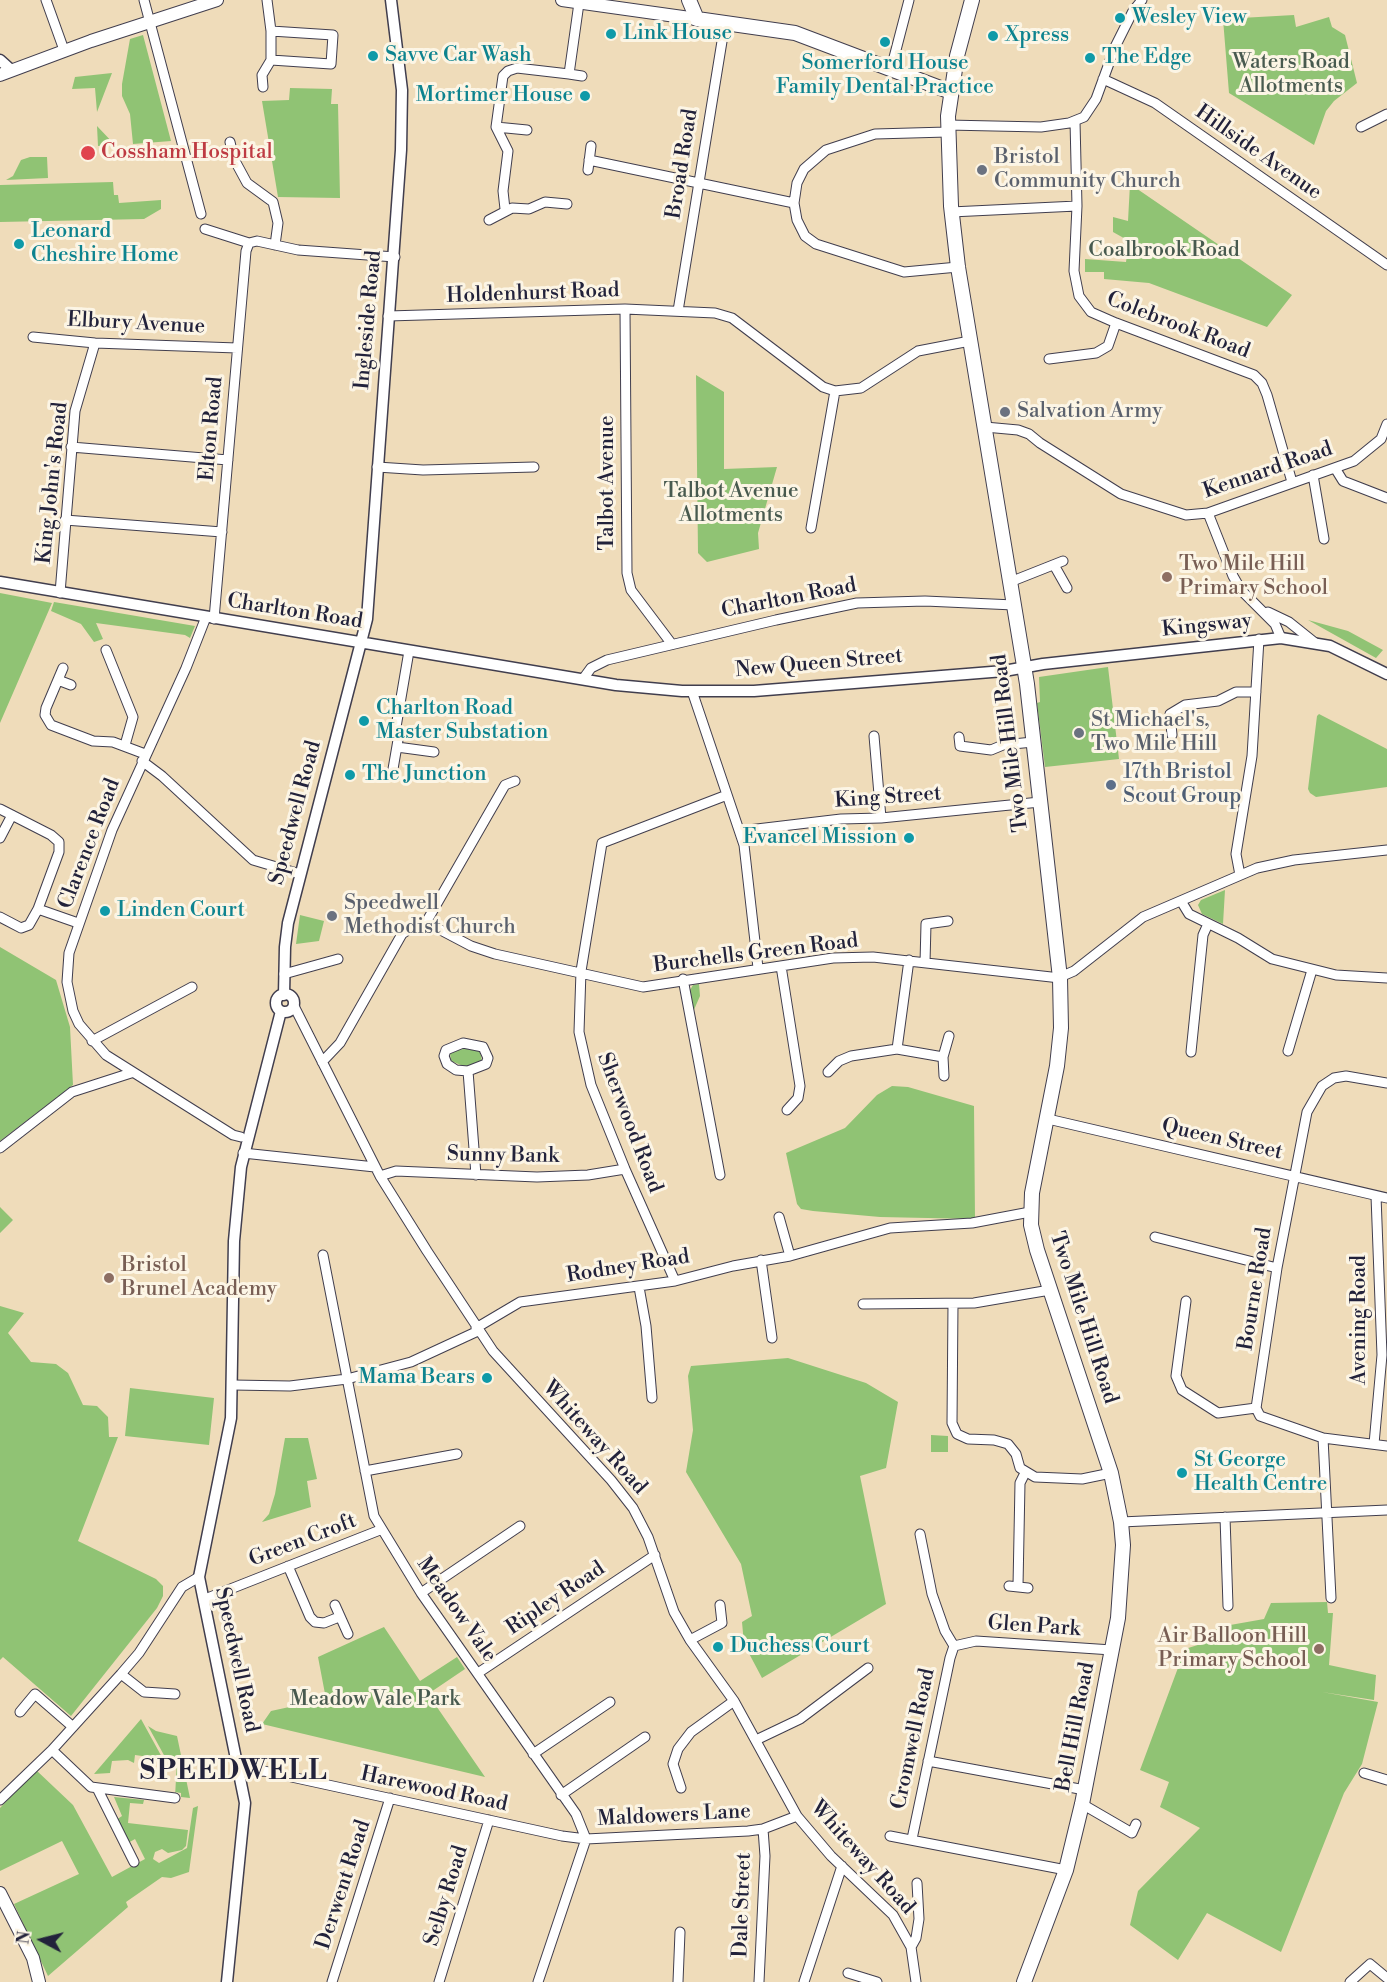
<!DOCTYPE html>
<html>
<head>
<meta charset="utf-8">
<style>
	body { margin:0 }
	#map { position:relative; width:1387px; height:1982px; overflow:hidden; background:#efdcba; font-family:"Libre Bodoni",serif }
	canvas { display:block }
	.north { position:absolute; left:12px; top:1910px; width:60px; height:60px; -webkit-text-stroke:4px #fcf5e5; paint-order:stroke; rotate:277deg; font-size:16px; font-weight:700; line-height:24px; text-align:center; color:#22223b }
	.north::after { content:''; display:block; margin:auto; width:21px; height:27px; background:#22223b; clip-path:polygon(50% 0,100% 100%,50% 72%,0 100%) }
</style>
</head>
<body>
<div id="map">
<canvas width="1387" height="1982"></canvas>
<div class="north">N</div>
</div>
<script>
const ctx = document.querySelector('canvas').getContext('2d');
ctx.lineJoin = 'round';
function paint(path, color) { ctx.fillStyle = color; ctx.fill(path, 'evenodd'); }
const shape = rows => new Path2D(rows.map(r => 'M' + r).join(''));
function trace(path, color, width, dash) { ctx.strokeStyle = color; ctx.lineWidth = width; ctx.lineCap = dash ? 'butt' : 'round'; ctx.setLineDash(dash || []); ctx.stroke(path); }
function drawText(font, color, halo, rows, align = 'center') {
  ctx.font = font + ' "Libre Bodoni",serif'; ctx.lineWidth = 6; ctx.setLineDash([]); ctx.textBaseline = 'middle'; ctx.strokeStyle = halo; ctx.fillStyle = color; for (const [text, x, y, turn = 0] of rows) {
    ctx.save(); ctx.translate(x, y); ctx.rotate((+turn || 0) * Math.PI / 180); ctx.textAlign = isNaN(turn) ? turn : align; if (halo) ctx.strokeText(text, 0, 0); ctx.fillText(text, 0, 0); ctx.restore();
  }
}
const green = shape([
	[1294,15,1296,27,1329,17,1332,27,1345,35,1357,83,1334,101,1326,111,1314,145,1229,93,1223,19],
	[143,35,171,141,133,144,130,114,122,96,122,84,130,39],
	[112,73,97,112,95,88,72,89,75,77],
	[290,88,332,89,331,104,338,104,340,198,278,197,262,101,289,100],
	[97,126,115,145,98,146],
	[30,157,47,157,48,178,6,180,13,176,21,160],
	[113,182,114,195,118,195,119,203,161,200,161,209,144,219,0,222,0,185],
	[1130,184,1292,295,1267,327,1149,283,1104,279,1104,272,1085,272,1085,259,1126,262,1129,241,1113,232,1113,217,1128,221],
	[696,375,724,392,724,469,777,467,758,533,759,549,707,562,698,553],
	[0,593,52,603,0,723],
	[54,602,195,626,190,638,185,635,96,623,103,639,94,642,81,624,51,611],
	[1308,620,1348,631,1383,650,1376,658],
	[1108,667,1119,759,1045,767,1037,703,1040,702,1039,677],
	[1319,714,1387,749,1387,787,1316,797,1310,793,1308,789,1317,716],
	[1225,890,1223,924,1202,914,1198,905,1201,900],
	[300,915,324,921,319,941,296,944],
	[0,947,56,980,70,1027,73,1085,0,1141],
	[699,984,700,996,693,1012,690,990,693,985],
	[471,1048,480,1051,482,1061,466,1067,451,1061,450,1053,456,1050],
	[892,1086,908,1087,974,1106,975,1219,880,1217,813,1211,801,1209,797,1204,786,1153,845,1128,877,1095],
	[0,1207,13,1220,0,1233],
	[0,1306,24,1313,8,1333,31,1362,56,1364,68,1373,83,1405,97,1406,108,1417,109,1437,118,1437,78,1541,156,1579,163,1586,163,1596,157,1608,71,1716,3,1657,0,1660],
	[788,1358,866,1383,898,1402,886,1468,860,1476,886,1604,762,1678,744,1644,742,1622,752,1616,741,1564,686,1472,693,1430,688,1376,691,1366],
	[130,1388,214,1398,209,1445,125,1436],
	[931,1435,948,1436,948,1452,931,1452],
	[285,1438,308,1438,317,1479,307,1481,311,1507,262,1522,269,1514,275,1494],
	[1327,1602,1328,1613,1333,1613,1329,1665,1376,1675,1374,1700,1322,1692,1378,1702,1362,1764,1344,1793,1281,1952,1207,1913,1178,1960,1130,1925,1138,1891,1200,1828,1160,1807,1169,1782,1140,1770,1185,1649,1204,1643,1219,1627,1264,1619,1271,1603],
	[384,1627,420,1681,457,1657,465,1669,428,1694,485,1777,262,1724,271,1711,326,1699,318,1657],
	[141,1719,163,1759,135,1755,134,1763,128,1760,112,1761,110,1773,94,1774],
	[148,1726,156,1731,177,1736,190,1798,181,1797,181,1793,175,1792,175,1797,177,1760,165,1757],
	[36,1770,73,1805,112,1877,145,1859,135,1839,128,1843,116,1820,122,1816,114,1797,144,1800,143,1804,130,1803,128,1823,188,1830,186,1846,182,1850,168,1853,162,1849,155,1852,153,1859,159,1863,187,1848,193,1808,198,1806,189,1872,171,1878,162,1877,126,1902,128,1907,48,1976,14,1904,79,1874,62,1841,0,1871,0,1808]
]);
const minor = shape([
	[46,0,64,50],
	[144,0,201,214],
	[271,60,331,64,333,35,271,31],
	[891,69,909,0],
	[569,74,582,76],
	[1103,79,1155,103,1387,265],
	[263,87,262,75,271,60,271,31,267,0],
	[1075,121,1077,206,1074,271,1079,296,1091,312,1116,323,1254,375,1262,383,1267,395,1292,482],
	[947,125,1041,127,1069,123,1084,117,1096,99,1115,47,1133,11,1142,0],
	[496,127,527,130],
	[1361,127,1387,114],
	[947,132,875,134,826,150,804,169,797,183,794,203,797,220,805,236,816,244,904,272,958,267],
	[230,142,234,159,247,183,273,202,278,223,275,245],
	[589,160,794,203],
	[588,170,591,146],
	[505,209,503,191,508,151,496,127,503,76,508,71,517,68,569,74,579,3],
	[951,212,1077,206],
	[489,220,512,208,529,209,545,202,567,204],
	[205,229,249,243],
	[249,243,257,241,298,250,395,257],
	[625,309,627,573,631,590,671,643],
	[678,311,725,23],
	[388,316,625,309,715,313,732,318,823,387,835,391,861,388,918,351,970,341],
	[33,337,95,343,237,348],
	[1049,359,1096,353,1108,346,1116,323],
	[985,427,1018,430,1029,434,1040,443,1121,494,1186,515,1208,513,1354,461,1381,439,1387,424],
	[71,447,228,460],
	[377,467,423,470,534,467],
	[1335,468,1343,481,1387,498],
	[1313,475,1324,539],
	[1208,513,1233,576,1241,590,1275,624,1281,638],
	[65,520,222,532],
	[811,528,835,391],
	[1054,565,1067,588],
	[1010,582,1063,561],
	[60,593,75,411,95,343],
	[1268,612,1289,622,1314,642],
	[206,617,186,668,112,830,69,953,67,982,73,1011,79,1024,106,1055,233,1135,241,1137],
	[214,619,246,251,249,243],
	[106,650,133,717,125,745],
	[63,668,46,708,45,715,51,725,93,741,113,742,145,754],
	[583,679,591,668,607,660,776,620,857,603,925,601,1014,605],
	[58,680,71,685],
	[692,691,744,845,758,968],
	[1172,735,1170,714,1185,705,1218,701,1236,692,1256,692],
	[874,736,881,818],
	[959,737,960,746,991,750,1003,745,1033,742],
	[397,747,434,752],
	[142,761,162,776,253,860,300,874],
	[393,769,398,740,396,727,409,651],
	[0,809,51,835,59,842,59,852,38,909],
	[740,831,841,819,881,818,1040,802],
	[0,838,12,815],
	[1240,875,1236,854,1252,756,1259,639],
	[1181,901,1189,914,1238,938,1272,959,1336,975,1387,978],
	[0,917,21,928,29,925,38,909,78,923],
	[424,926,505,785,515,781],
	[925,963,926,924,948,921],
	[781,966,800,1086,798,1098,787,1110],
	[284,974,338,959],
	[1060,977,1074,971,1143,917,1257,868,1294,860,1387,850],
	[683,979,720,1175],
	[294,1006,380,1176,427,1251,493,1351,611,1480,633,1508,648,1537,674,1612,690,1640,734,1701,797,1816,831,1856,893,1915,911,1947,916,1982],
	[92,1041,192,987],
	[463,1043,483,1047,488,1058,486,1064,468,1071,456,1070,447,1064,444,1056,446,1050,463,1043],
	[897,1049,943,1057],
	[1288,1051,1312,970],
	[1191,1052,1203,935,1208,924],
	[322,1062,340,1043,402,934,414,926,433,926,471,946,495,954,643,987,833,958,873,957,1060,978],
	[468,1071,476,1175],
	[828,1072,839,1061,851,1056,897,1049,909,960],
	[944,1076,943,1057,949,1036],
	[1048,1119,1387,1198],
	[0,1148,72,1092,131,1073],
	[243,1153,375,1167],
	[380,1176,396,1171,537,1177,588,1175,625,1169],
	[779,1217,790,1256],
	[1155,1237,1277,1268],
	[323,1255,374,1516,421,1593,576,1814,586,1839],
	[761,1260,772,1338],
	[675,1281,625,1169,591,1085,579,1032,581,971,602,843,727,795],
	[639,1287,646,1326,652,1398],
	[1186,1301,1176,1376,1182,1390,1218,1413,1256,1408,1260,1416,1323,1438,1387,1446],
	[863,1304,974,1303,1050,1290],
	[953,1304,952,1423,957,1434,968,1439,994,1440,1008,1444,1016,1454,1020,1468,1035,1477,1082,1479,1111,1473],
	[476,1328,520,1302,675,1281,733,1266,790,1256,890,1228,972,1223,1030,1212],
	[233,1385,290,1386,347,1379,411,1362,478,1331],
	[1256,1408,1277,1268,1307,1112,1322,1086,1334,1078,1346,1076,1387,1083],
	[1323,1438,1331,1598],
	[1374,1444,1382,1355,1376,1196],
	[365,1471,457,1454],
	[1225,1517,1228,1606],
	[1121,1522,1387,1510],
	[920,1534,932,1594,945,1631,954,1646],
	[288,1566,310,1617,315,1622,324,1623,339,1617],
	[1009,1586,1028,1588],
	[1018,1586,1020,1483,1025,1473],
	[421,1593,520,1526],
	[205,1599,380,1530],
	[335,1605,348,1634],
	[690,1640,722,1623,720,1605],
	[954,1646,976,1641,1112,1650],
	[478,1673,655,1555],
	[121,1674,144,1692,175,1694],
	[20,1712,35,1694,73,1727],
	[756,1740,800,1719,868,1668],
	[52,1750,91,1787,175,1798],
	[533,1754,610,1702],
	[928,1761,1085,1790],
	[240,1772,264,1771,562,1836,586,1839,748,1831,763,1829,797,1816],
	[1364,1773,1387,1780],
	[97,1788,134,1862],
	[681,1788,673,1764,678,1749,691,1732,734,1701],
	[561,1795,645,1737],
	[0,1800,52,1750,121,1674,139,1653,182,1587,199,1577],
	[1082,1804,1132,1833,1136,1824],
	[890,1836,1066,1870],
	[912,1839,950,1658,954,1646],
	[911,1947,916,1938,919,1919,917,1883],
	[848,1973,877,1982],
	[332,1982,390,1798],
	[439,1982,489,1820],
	[538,1982,586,1839],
	[678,1982,680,1932],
	[759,1982,765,1856,763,1829],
	[804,1982,842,1866],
	[1350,1982,1370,1964,1387,1978]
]);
const tertiary = shape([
	[0,60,10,69],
	[0,582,616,685,682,691,754,691,1004,671,1043,664,1281,638,1330,646,1387,674],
	'276 1003a9 9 0 1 1 18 0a9 9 0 1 1-18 0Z',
	[284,995,285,947,288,923,367,619,401,150,402,90,391,0],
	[227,1982,245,1803,199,1577,231,1418,234,1241,241,1167,281,1011]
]);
const secondary = shape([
	[562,0,697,19],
	[0,75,91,41,217,0],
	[0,1893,33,1958,39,1982]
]);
const primary = shape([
	[689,0,697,19,795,33,951,92],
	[972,0,957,56,948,116,951,206,958,267,1027,684,1060,978,1061,1028,1057,1066,1032,1193,1031,1225,1037,1250,1111,1473,1121,1522,1123,1545,1118,1618,1082,1804,1066,1870,1024,1982]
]);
const markers = [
	[1120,18,6,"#0f9aa8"],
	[611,34,6,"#0f9aa8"],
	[993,36,6,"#0f9aa8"],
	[885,42,6,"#0f9aa8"],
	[373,56,6,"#0f9aa8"],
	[1090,58,6,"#0f9aa8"],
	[585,96,6,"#0f9aa8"],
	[88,153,8,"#e0444e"],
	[982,170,6,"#6b7280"],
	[19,244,6,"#0f9aa8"],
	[1005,412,6,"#6b7280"],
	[1167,577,6,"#8d6e63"],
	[364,721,6,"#0f9aa8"],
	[1079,733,6,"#6b7280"],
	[350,775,6,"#0f9aa8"],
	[1111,785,6,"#5c6f8a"],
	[909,838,6,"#0f9aa8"],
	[105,911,6,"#0f9aa8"],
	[332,916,6,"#6b7280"],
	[109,1278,6,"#8d6e63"],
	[487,1378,6,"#0f9aa8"],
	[1182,1473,6,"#0f9aa8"],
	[718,1647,6,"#0f9aa8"],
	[1319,1649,6,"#8d6e63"]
];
const cultureNames = [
	["Wesley View",1132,18],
	["Link House",623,34],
	["Xpress",1005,36],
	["Savve Car Wash",385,56],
	["The Edge",1102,58],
	["Somerford House",885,64,"center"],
	["Family Dental Practice",885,88,"center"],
	["Mortimer House",573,96,"right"],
	["Leonard",31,232],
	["Cheshire Home",31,256],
	["Charlton Road",376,709],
	["Master Substation",376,733],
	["The Junction",362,775],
	["Evancel Mission",897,838,"right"],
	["Linden Court",117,911],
	["Mama Bears",475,1378,"right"],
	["St George",1194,1461],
	["Health Centre",1194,1485],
	["Duchess Court",730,1647]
];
const parkNames = [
	["Waters Road",1291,63],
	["Allotments",1291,87],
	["Coalbrook Road",1164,251],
	["Talbot Avenue",731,492],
	["Allotments",731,516],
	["Meadow Vale Park",375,1700]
];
const healthNames = [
	["Cossham Hospital",101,153]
];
const streetNames = [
	["Hillside Avenue",1258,153,35],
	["Broad Road",683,164,-81],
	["Holdenhurst Road",533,294,-2],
	["Ingleside Road",369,320,-85],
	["Elbury Avenue",136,324,3],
	["Colebrook Road",1178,326,21],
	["Elton Road",212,429,-85],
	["Kennard Road",1268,471,-19],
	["King John's Road",53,483,-84],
	["Talbot Avenue",608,483,-90],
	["Charlton Road",789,599,-11],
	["Charlton Road",295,612,9],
	["Kingsway",1207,626,-6],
	["New Queen Street",819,664,-5],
	["Two Mile Hill Road",1011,743,-97],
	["King Street",888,798,-4],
	["Speedwell Road",296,813,-75],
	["Clarence Road",90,844,-69],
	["Burchells Green Road",756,954,-7],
	["Sherwood Road",629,1123,69],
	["Queen Street",1222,1140,13],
	["Sunny Bank",503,1156,1],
	["Rodney Road",628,1267,-9],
	["Bourne Road",1256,1289,-81],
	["Two Mile Hill Road",1083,1318,72],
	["Avening Road",1360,1320,-90],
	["Whiteway Road",594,1438,48],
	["Green Croft",303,1541,-21],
	["Ripley Road",556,1599,-34],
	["Meadow Vale",456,1610,55],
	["Glen Park",1034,1627,4],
	["Speedwell Road",236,1660,78],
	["Bell Hill Road",1076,1727,-79],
	["Cromwell Road",914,1739,-78],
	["Harewood Road",434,1790,12],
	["Maldowers Lane",674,1816,-3],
	["Whiteway Road",862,1858,48],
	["Derwent Road",344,1885,-72],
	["Selby Road",447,1896,-73],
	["Dale Street",743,1905,-88]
];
const worshipNames = [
	["Bristol",994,158],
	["Community Church",994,182],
	["Salvation Army",1017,412],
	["St Michael's,",1091,721],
	["Two Mile Hill",1091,745],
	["Speedwell",344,904],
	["Methodist Church",344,928]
];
const educationNames = [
	["Two Mile Hill",1179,565],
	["Primary School",1179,589],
	["Bristol",121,1266],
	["Brunel Academy",121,1290],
	["Air Balloon Hill",1307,1637,"right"],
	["Primary School",1307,1661,"right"]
];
const serviceNames = [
	["17th Bristol",1123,773],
	["Scout Group",1123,797]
];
const districtNames = [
	["SPEEDWELL",234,1773]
];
paint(green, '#90c374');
trace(minor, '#413e4e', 11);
trace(tertiary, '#413e4e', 13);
trace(secondary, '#413e4e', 14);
trace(primary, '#413e4e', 16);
trace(minor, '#fff', 9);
trace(tertiary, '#fff', 10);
trace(secondary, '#fff', 12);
trace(primary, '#fff', 14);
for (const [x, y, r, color] of markers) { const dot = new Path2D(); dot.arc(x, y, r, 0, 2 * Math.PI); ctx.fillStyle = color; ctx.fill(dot); trace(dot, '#fcf5e5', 2); }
drawText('21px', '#0d838f', '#fcf5e5', cultureNames, 'left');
drawText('21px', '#485a4f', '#fcf5e5', parkNames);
drawText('21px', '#be3a42', '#fcf5e5', healthNames, 'left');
drawText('21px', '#22223b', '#fcf5e5', streetNames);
drawText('21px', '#5b616d', '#fcf5e5', worshipNames, 'left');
drawText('21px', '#785e54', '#fcf5e5', educationNames, 'left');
drawText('21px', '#4e5e75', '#fcf5e5', serviceNames, 'left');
ctx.letterSpacing = '1.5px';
drawText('bold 27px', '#22223b', '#fcf5e5', districtNames);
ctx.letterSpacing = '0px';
</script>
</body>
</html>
